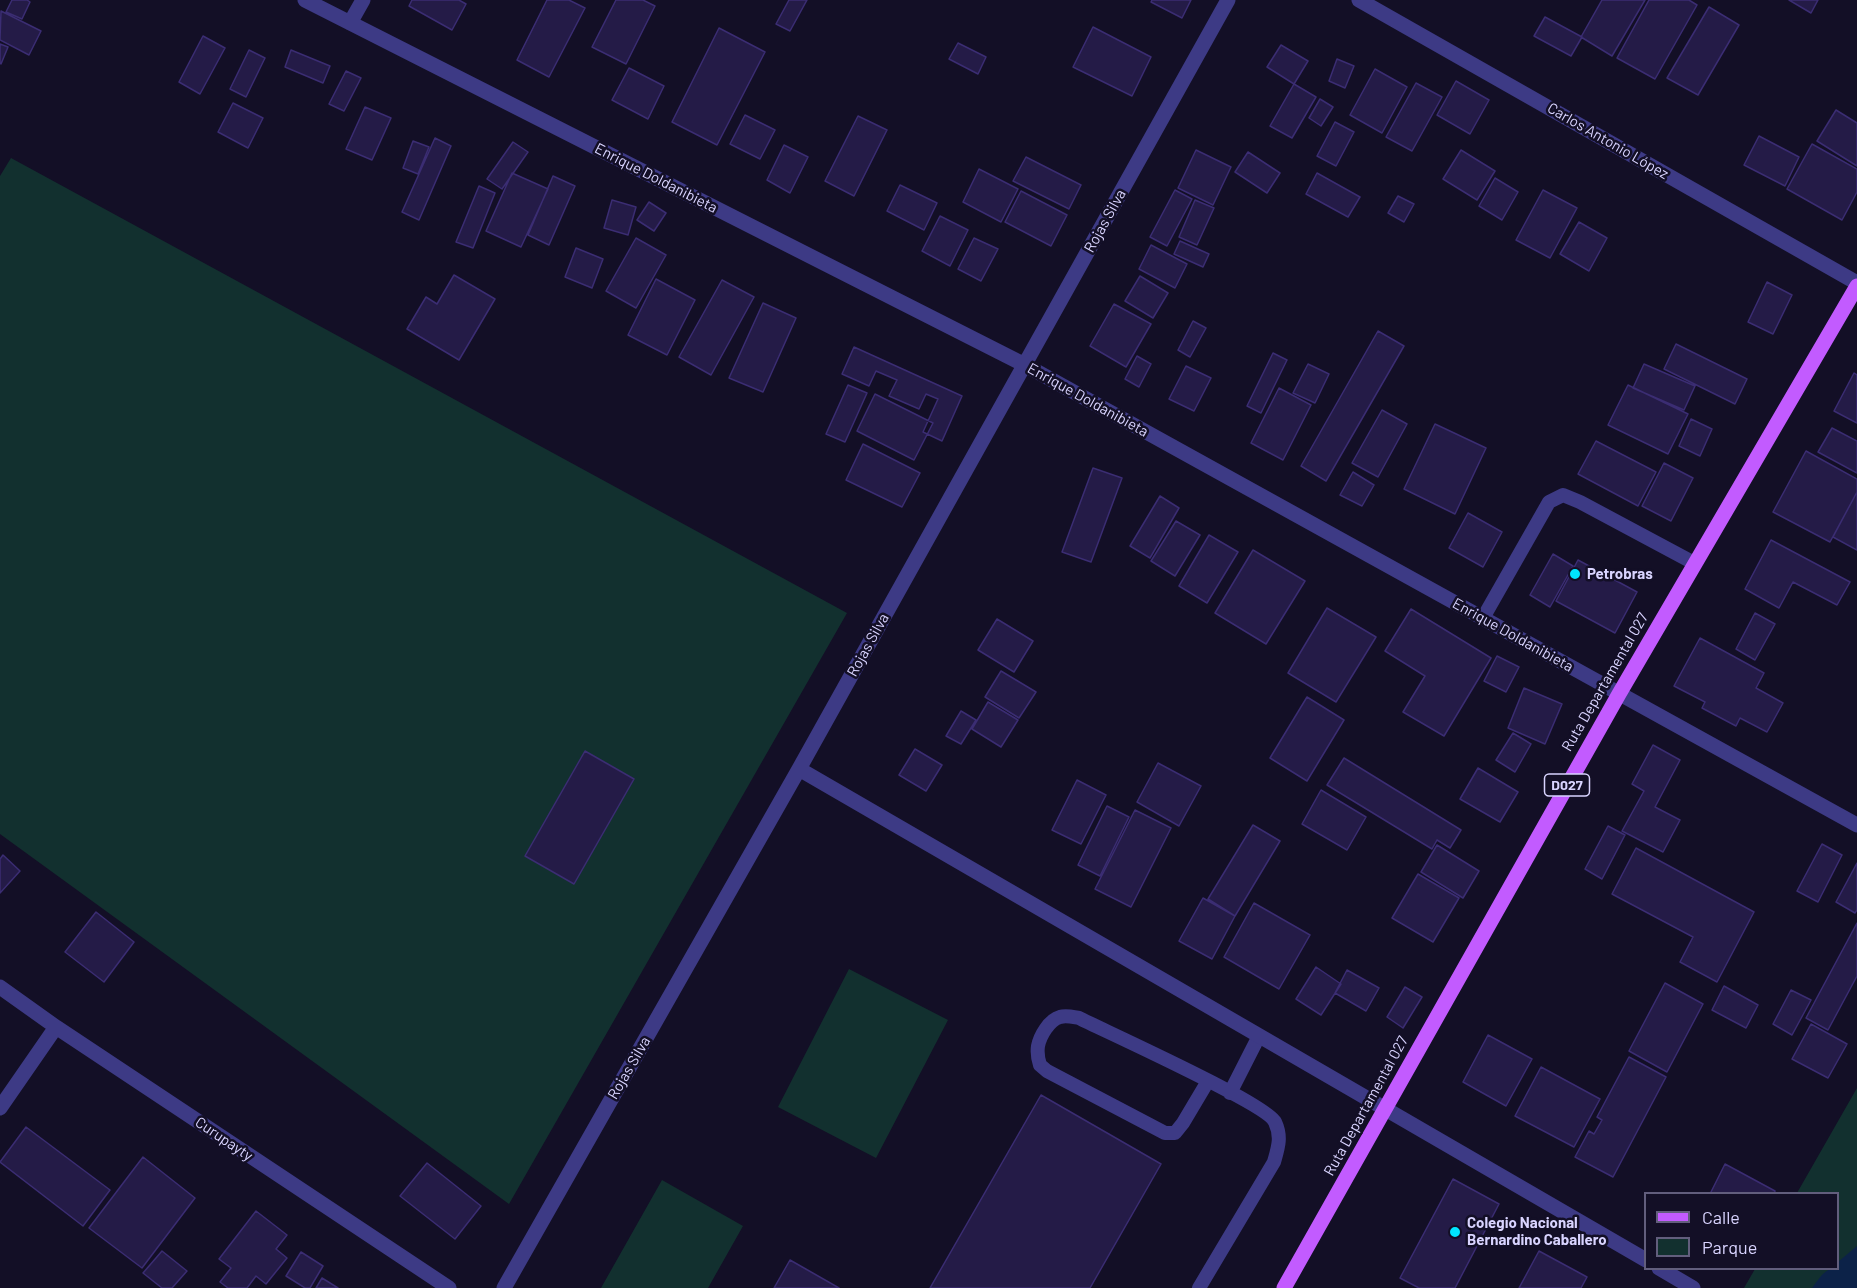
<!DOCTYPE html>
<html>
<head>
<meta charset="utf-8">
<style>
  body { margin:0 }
  #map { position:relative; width:1857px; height:1288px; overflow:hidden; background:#130f26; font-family:Barlow,sans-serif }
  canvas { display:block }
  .legend { position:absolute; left:1644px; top:1192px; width:195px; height:78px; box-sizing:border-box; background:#130f26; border:2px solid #625e7d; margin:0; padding:8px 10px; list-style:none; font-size:18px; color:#d9d4ff }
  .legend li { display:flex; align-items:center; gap:12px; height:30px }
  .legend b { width:30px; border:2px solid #625e7d }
</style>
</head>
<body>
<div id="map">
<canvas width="1857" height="1288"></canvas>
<ul class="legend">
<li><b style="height:8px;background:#c25bff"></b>Calle</li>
<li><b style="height:16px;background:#12302f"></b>Parque</li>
</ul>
</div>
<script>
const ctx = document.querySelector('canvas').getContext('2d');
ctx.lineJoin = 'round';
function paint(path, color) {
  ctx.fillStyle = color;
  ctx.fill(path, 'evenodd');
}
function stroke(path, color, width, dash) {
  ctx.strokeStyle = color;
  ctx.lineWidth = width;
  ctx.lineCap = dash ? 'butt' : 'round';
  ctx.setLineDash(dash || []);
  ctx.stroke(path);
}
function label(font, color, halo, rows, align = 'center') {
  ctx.font = font + ' Barlow,sans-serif';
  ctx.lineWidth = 5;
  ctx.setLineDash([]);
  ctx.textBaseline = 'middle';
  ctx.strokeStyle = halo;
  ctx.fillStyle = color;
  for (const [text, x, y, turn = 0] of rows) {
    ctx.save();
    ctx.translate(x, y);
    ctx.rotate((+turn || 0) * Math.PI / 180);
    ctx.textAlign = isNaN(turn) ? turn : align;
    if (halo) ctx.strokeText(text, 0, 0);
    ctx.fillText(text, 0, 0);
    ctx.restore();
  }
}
const green = new Path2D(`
  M 11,158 L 847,613 L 509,1204 L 0,834 L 0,176 Z
  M 849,969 L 948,1020 L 876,1158 L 778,1107 Z
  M 1857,1088 L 1857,1288 L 1744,1288 L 1755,1269 L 1838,1268 L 1838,1194 L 1797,1193 Z
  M 662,1180 L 743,1226 L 708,1288 L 601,1288 Z`);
const water = new Path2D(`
  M 1857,1246 L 1857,1288 L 1812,1288 C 1820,1278 1824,1268 1838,1268 L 1838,1262 Z`);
const building = new Path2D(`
  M 12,0 L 27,0 L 30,2 L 22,19 L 6,12 Z
  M 412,0 L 459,0 L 466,4 L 452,30 L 409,6 Z
  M 547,0 L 569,0 L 585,8 L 549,77 L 517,60 Z
  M 616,0 L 643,0 L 655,6 L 626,64 L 592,47 Z
  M 789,0 L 807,0 L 790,31 L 776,24 Z
  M 1152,0 L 1191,0 L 1182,18 L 1151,2 Z
  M 1602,0 L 1645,0 L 1612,56 L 1581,37 Z
  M 1649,0 L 1689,0 L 1697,5 L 1655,79 L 1617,58 Z
  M 1789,0 L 1818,0 L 1811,13 Z
  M 1709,7 L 1739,25 L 1698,95 L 1667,78 Z
  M 1,11 L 41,31 L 29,55 L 0,40 Z
  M 1545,17 L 1582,37 L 1571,56 L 1534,36 Z
  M 1093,27 L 1151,57 L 1132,96 L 1073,67 Z
  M 719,28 L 765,52 L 717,145 L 672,122 Z
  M 203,36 L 225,48 L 200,94 L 179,82 Z
  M 958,43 L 986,57 L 978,74 L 949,59 Z
  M 0,44 L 8,47 L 1,64 L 0,63 Z
  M 1281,45 L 1308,61 L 1294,84 L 1267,67 Z
  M 249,50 L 265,58 L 246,97 L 230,89 Z
  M 291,50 L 330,66 L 323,83 L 285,67 Z
  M 1337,59 L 1354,66 L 1345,88 L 1329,81 Z
  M 629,68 L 664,86 L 648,119 L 612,100 Z
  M 1375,69 L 1407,87 L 1382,133 L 1350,115 Z
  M 346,71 L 361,78 L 344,111 L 329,104 Z
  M 1456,81 L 1489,100 L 1470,134 L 1437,115 Z
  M 1416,83 L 1442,97 L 1412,151 L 1386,137 Z
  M 1294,84 L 1316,97 L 1292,138 L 1270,126 Z
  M 1320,99 L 1333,107 L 1321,126 L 1309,118 Z
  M 233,103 L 263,118 L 248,148 L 218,132 Z
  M 365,107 L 391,118 L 372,160 L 346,149 Z
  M 1836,110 L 1857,123 L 1857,166 L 1817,141 Z
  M 745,115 L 775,130 L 760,159 L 730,144 Z
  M 858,116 L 887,130 L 854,196 L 825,181 Z
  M 1335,122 L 1354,132 L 1336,166 L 1317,156 Z
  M 1759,136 L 1799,157 L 1785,186 L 1744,165 Z
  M 435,138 L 451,146 L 419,220 L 402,212 Z
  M 413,141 L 429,147 L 418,174 L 403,168 Z
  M 513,142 L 528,152 L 502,189 L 487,179 Z
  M 1812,144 L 1857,169 L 1857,192 L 1842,220 L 1787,189 Z
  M 784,145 L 808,157 L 790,193 L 767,180 Z
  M 1196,150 L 1231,167 L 1213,205 L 1178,188 Z
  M 1461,150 L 1495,171 L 1477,200 L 1443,179 Z
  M 1248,152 L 1280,173 L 1267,193 L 1235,172 Z
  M 1026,157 L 1081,185 L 1069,209 L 1013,181 Z
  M 979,169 L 1018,189 L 1001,222 L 963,202 Z
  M 512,173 L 548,189 L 521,247 L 486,231 Z
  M 1317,173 L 1360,197 L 1348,217 L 1306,194 Z
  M 553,176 L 575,186 L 549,245 L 528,235 Z
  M 1495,178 L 1518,192 L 1502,220 L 1479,206 Z
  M 900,185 L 937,203 L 924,230 L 887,211 Z
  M 479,186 L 495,193 L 473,248 L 456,242 Z
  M 1175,190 L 1192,199 L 1167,246 L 1150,237 Z
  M 1543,190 L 1577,208 L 1550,258 L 1516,240 Z
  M 1021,191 L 1067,215 L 1051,246 L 1005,222 Z
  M 1398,196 L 1414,204 L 1404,222 L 1388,213 Z
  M 612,200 L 636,207 L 628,235 L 604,228 Z
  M 1195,200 L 1214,208 L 1197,245 L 1179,237 Z
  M 649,202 L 666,213 L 654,231 L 637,220 Z
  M 940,216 L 968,230 L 950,266 L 922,251 Z
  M 1579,222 L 1607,238 L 1589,271 L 1560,254 Z
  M 636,238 L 666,255 L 636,308 L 606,291 Z
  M 974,238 L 998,249 L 981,281 L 958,269 Z
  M 1180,241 L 1209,254 L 1203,267 L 1174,254 Z
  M 1151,245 L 1187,264 L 1175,288 L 1139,269 Z
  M 576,248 L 603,259 L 592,288 L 565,277 Z
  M 454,275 L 495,299 L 459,360 L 407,329 L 426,297 L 437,304 Z
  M 1140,276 L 1168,293 L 1153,318 L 1125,301 Z
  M 656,279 L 695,300 L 667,355 L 628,335 Z
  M 722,280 L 754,297 L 711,375 L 679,357 Z
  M 1767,282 L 1792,295 L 1773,334 L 1748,322 Z
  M 763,303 L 796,318 L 763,392 L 729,378 Z
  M 1114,304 L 1151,324 L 1126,367 L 1090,346 Z
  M 1193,321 L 1206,328 L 1190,357 L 1178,350 Z
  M 1378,331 L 1404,346 L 1326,481 L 1301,466 Z
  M 1676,344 L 1747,379 L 1735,404 L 1664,369 Z
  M 854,347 L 962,396 L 942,441 L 923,432 L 938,399 L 926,394 L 919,409 L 889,396 L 897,380 L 876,371 L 869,386 L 842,374 Z
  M 1273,353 L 1287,360 L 1261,413 L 1247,406 Z
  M 1137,356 L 1151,364 L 1139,387 L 1125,379 Z
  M 1308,364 L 1329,374 L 1315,403 L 1293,393 Z
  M 1644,364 L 1695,386 L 1684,410 L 1633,388 Z
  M 1186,366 L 1211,378 L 1194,411 L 1169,399 Z
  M 1854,373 L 1857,375 L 1857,423 L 1834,411 Z
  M 848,385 L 867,393 L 845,442 L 826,434 Z
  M 1628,385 L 1688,414 L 1668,454 L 1608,425 Z
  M 1279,388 L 1311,405 L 1283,460 L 1251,443 Z
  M 875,394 L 933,423 L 914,460 L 857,431 Z
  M 1382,410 L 1407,424 L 1378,477 L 1352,463 Z
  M 1691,419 L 1712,429 L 1700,456 L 1679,446 Z
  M 1435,424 L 1486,448 L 1455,514 L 1404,489 Z
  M 1832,428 L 1857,441 L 1857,473 L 1818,452 Z
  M 1596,441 L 1656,472 L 1638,506 L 1578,474 Z
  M 863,444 L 920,473 L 902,507 L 846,480 Z
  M 1806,451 L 1857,479 L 1857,492 L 1830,542 L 1773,512 Z
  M 1664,463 L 1693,478 L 1671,521 L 1642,506 Z
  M 1093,468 L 1122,478 L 1091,562 L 1062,552 Z
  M 1353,472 L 1374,485 L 1362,506 L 1340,495 Z
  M 1857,492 L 1857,550 L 1833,537 Z
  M 1160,496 L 1179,508 L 1150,558 L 1130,546 Z
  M 1468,513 L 1502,532 L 1483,567 L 1449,548 Z
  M 1176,521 L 1200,535 L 1175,576 L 1151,561 Z
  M 1209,535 L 1238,552 L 1207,603 L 1179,586 Z
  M 1771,540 L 1850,582 L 1837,605 L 1793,582 L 1779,608 L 1745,589 Z
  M 1253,550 L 1305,581 L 1266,644 L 1215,613 Z
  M 1553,554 L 1573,566 L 1550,607 L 1530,595 Z
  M 1578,560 L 1637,592 L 1615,633 L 1556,601 Z
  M 1327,608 L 1376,637 L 1336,702 L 1288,673 Z
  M 1411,609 L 1491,658 L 1444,736 L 1403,712 L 1425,676 L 1385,651 Z
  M 1755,613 L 1775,624 L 1755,660 L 1736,649 Z
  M 997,619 L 1033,641 L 1014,672 L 978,650 Z
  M 1700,638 L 1764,673 L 1756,688 L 1783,703 L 1767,732 L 1740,718 L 1736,726 L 1702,708 L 1705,702 L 1674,686 Z
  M 1497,656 L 1519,667 L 1506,692 L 1484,681 Z
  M 1001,671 L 1036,692 L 1019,718 L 985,697 Z
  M 1524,688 L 1562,704 L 1545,744 L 1508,728 Z
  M 1307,697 L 1344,720 L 1307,781 L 1270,758 Z
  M 988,702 L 1018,720 L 1001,747 L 972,729 Z
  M 961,711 L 976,720 L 961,744 L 946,736 Z
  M 1513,733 L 1531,744 L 1515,772 L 1496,760 Z
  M 1653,745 L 1680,760 L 1655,807 L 1680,820 L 1663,852 L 1622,831 L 1644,791 L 1632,784 Z
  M 915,749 L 942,765 L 926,791 L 899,775 Z
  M 585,751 L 634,779 L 574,884 L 525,856 Z
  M 1344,758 L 1461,830 L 1450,848 L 1437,840 L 1432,849 L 1327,785 Z
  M 1158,763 L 1201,786 L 1179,826 L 1137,802 Z
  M 1478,768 L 1518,792 L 1500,822 L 1460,799 Z
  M 1077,780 L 1106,795 L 1081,844 L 1052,830 Z
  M 1321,790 L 1366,817 L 1347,850 L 1302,824 Z
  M 1107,806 L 1129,817 L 1100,876 L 1078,865 Z
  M 1135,810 L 1171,828 L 1131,907 L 1095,889 Z
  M 1253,825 L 1280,841 L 1235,916 L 1208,899 Z
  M 1608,826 L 1625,835 L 1602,879 L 1585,869 Z
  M 1822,844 L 1842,855 L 1818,902 L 1797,891 Z
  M 1437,845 L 1479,871 L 1463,898 L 1421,872 Z
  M 1636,848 L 1754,912 L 1717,982 L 1680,962 L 1693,937 L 1612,894 Z
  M 3,855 L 20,871 L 0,893 L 0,859 Z
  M 1857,863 L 1857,910 L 1855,913 L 1836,902 Z
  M 1418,874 L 1459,898 L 1433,942 L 1392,918 Z
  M 1203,898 L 1235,916 L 1212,959 L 1179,941 Z
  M 1254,903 L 1310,935 L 1279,989 L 1224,957 Z
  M 96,912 L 134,942 L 104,982 L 65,952 Z
  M 1857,923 L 1857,976 L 1828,1030 L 1806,1018 Z
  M 1316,967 L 1341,984 L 1321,1015 L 1296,999 Z
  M 1347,970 L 1379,988 L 1366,1011 L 1335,993 Z
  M 1665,983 L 1703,1004 L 1667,1072 L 1629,1051 Z
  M 1724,986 L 1758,1005 L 1746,1028 L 1712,1010 Z
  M 1405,987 L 1422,997 L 1403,1028 L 1387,1017 Z
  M 1791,990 L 1811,1000 L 1792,1035 L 1773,1024 Z
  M 1811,1024 L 1847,1044 L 1828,1078 L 1792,1059 Z
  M 1488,1035 L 1532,1059 L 1506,1106 L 1463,1082 Z
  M 1629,1057 L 1666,1077 L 1613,1177 L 1575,1157 L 1589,1131 L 1594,1134 L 1602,1120 L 1597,1117 Z
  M 1541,1067 L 1600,1099 L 1574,1147 L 1515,1116 Z
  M 1041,1095 L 1161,1164 L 1090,1288 L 930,1288 Z
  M 26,1127 L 110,1190 L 83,1226 L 0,1162 Z
  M 143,1157 L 195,1198 L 142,1268 L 89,1228 Z
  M 427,1163 L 481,1206 L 455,1239 L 400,1196 Z
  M 1725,1164 L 1775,1191 L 1774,1194 L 1710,1194 Z
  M 1453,1179 L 1499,1204 L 1455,1288 L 1419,1288 L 1400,1278 Z
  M 256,1211 L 287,1235 L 276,1249 L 287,1258 L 266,1284 L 256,1276 L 247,1288 L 228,1288 L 220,1282 L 231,1268 L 219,1259 Z
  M 162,1251 L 187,1271 L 172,1288 L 162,1288 L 143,1273 Z
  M 1539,1251 L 1587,1277 L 1581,1288 L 1519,1288 Z
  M 301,1252 L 323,1266 L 310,1288 L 305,1288 L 286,1276 Z
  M 790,1260 L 839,1288 L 774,1288 Z
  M 322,1278 L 338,1288 L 316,1288 Z`);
const service = new Path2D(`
  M 1483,618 L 1549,502 L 1563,495 L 1580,502 L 1694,563
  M 1230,1093 L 1259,1036
  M 1199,1288 L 1274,1162 C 1278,1148 1282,1137 1275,1122 C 1267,1104 1107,1032 1079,1018 C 1073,1017 1066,1015 1060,1017 C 1049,1020 1040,1036 1038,1046 C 1037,1053 1038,1059 1040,1065 L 1047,1071 L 1165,1133 L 1175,1133 L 1183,1123 L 1208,1081`);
const minor = new Path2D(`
  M 305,0 L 1025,365 L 1857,825
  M 1359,0 L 1857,283
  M 350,23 L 363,0
  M 799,769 L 1646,1260
  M 0,987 L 56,1027 L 449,1288
  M 0,1108 L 56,1027
  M 1659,1268 L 1693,1288
  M 504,1288 L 799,769 L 1228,0`);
const primary = new Path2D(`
  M 1284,1288 L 1619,694 L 1857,286`);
const markers = [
  [1575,574,6,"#00e5ff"],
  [1455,1232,6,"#00e5ff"]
];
const shields = [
  [1567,785,45]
];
const shieldNames = [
  ["D027",1567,785]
];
const streetNames = [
  ["Carlos Antonio López",1608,141,30],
  ["Enrique Doldanibieta",656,178,27],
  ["Rojas Silva",1105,221,-61],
  ["Enrique Doldanibieta",1088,400,29],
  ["Enrique Doldanibieta",1513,635,29],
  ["Rojas Silva",868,645,-61],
  ["Ruta Departamental 027",1605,682,-60],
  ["Rojas Silva",629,1068,-60],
  ["Ruta Departamental 027",1366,1106,-61],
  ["Curupayty",224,1139,34]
];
const poiNames = [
  ["Petrobras",1587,574],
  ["Colegio Nacional",1467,1223],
  ["Bernardino Caballero",1467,1240]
];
paint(green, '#12302f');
paint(water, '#0c2248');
paint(building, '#241b47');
stroke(building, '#3b2d73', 1.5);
stroke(service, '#3d3a85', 14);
stroke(minor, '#3d3a85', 15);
stroke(primary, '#c25bff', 15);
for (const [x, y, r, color] of markers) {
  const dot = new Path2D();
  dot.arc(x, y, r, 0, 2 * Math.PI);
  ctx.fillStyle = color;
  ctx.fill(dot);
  stroke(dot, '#130f26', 2);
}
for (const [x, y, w] of shields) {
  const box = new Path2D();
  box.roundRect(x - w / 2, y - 11, w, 22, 4.5);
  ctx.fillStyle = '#130f26';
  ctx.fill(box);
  stroke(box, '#d9d4ff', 1.5);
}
label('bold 14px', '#d9d4ff', null, shieldNames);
label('15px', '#d9d4ff', '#130f26', streetNames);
label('bold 15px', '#d9d4ff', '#130f26', poiNames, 'left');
</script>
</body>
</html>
